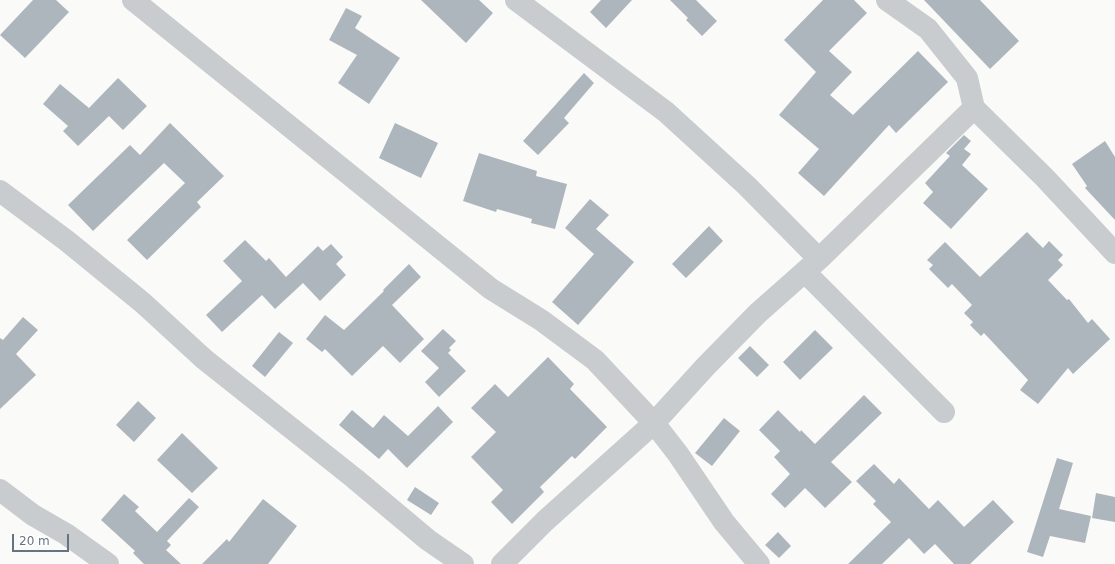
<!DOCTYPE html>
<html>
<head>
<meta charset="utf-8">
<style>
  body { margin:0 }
  #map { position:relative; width:1115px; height:564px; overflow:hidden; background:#fafaf8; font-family:"DejaVu Sans",sans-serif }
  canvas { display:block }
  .scale { position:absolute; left:12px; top:534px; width:57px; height:18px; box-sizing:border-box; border:2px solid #647483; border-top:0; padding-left:5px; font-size:12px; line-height:14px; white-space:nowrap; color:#647483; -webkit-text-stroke:3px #fff; paint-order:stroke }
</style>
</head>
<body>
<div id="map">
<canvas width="1115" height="564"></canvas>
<div class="scale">20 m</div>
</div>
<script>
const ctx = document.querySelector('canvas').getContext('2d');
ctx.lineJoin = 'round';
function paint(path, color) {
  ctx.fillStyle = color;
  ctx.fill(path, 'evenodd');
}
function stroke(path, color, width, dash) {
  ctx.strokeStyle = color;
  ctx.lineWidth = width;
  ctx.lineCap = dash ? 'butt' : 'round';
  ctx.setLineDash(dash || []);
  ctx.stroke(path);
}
const building = new Path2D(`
  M 33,0 L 56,0 L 69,12 L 25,58 L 0,35 Z
  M 421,0 L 479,0 L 493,13 L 466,43 Z
  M 601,0 L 632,0 L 606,28 L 590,12 Z
  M 670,0 L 696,0 L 717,21 L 702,36 L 686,20 L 688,18 Z
  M 823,0 L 854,0 L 867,13 L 829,51 L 852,72 L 830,95 L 853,115 L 918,51 L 948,82 L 896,133 L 889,125 L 824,196 L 798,173 L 819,149 L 779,115 L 816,72 L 784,40 Z
  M 924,0 L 980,0 L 1019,41 L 990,69 Z
  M 346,8 L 362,16 L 355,28 L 400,58 L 369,104 L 338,83 L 357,55 L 329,40 Z
  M 584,73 L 594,83 L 564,118 L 569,123 L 538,155 L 523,141 Z
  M 118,78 L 147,106 L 123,130 L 109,116 L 78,146 L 63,131 L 68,126 L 43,104 L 60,84 L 89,108 Z
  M 170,123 L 224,176 L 197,202 L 201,207 L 147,260 L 127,240 L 185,183 L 164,163 L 93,231 L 68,205 L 130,145 L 140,155 Z
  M 395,123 L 438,143 L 421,178 L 379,158 Z
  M 964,135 L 971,141 L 964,149 L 971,154 L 962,165 L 988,189 L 951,229 L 923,203 L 933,192 L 925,183 L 950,156 L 946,153 Z
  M 1105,141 L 1115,157 L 1115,220 L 1085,188 L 1087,186 L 1072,164 Z
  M 479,153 L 537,171 L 536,176 L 567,184 L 555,229 L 531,223 L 532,219 L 497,209 L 496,212 L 463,201 Z
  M 590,199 L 609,215 L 596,229 L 634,262 L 578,325 L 552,302 L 594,254 L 565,228 Z
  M 709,226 L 723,241 L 686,278 L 672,264 Z
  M 1027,232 L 1043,248 L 1049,241 L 1063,255 L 1058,260 L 1063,265 L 1048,280 L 1067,300 L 1069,299 L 1088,323 L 1092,319 L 1110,339 L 1073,374 L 1068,368 L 1038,404 L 1020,390 L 1028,380 L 984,333 L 981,336 L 970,325 L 973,322 L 964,313 L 972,305 L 952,284 L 948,288 L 929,269 L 933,265 L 927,260 L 945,242 L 980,277 Z
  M 245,240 L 266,261 L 269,258 L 286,277 L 318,246 L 323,251 L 331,244 L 343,257 L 336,264 L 346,275 L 320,301 L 303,283 L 275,309 L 262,295 L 222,332 L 206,315 L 242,281 L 223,261 Z
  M 409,264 L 421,277 L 392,305 L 424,339 L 400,363 L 383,346 L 352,376 L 325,349 L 322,352 L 306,339 L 325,315 L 344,330 L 384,291 L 383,290 Z
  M 23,317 L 38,330 L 16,354 L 36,375 L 0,409 L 0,338 L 3,340 Z
  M 443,329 L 456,341 L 449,348 L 451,350 L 448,353 L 466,371 L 439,397 L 425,382 L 439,368 L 421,351 Z
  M 815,330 L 833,348 L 800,380 L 783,362 Z
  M 279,332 L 293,343 L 265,377 L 252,366 Z
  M 750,346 L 769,365 L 757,377 L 738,358 Z
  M 548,357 L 574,384 L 570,389 L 607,427 L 575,459 L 572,456 L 540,487 L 544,492 L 512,524 L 491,502 L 503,490 L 471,457 L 496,432 L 471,408 L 495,384 L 508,397 Z
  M 864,395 L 882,413 L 831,462 L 852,482 L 825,508 L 805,488 L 785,508 L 771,494 L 790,474 L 774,457 L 780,451 L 759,430 L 778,410 L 800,432 L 801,430 L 815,444 Z
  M 138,401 L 156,418 L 134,442 L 116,425 Z
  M 438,406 L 453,422 L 407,468 L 388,449 L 379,459 L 339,425 L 352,410 L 373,428 L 384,415 L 408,436 Z
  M 724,418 L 740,431 L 712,466 L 695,453 Z
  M 182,433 L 218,468 L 192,493 L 157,460 Z
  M 1057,458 L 1073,463 L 1059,509 L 1091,516 L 1085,543 L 1050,536 L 1043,557 L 1027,552 Z
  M 874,464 L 894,484 L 899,478 L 929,509 L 938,500 L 964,527 L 993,500 L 1014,522 L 970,564 L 954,564 L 935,544 L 924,554 L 909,538 L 882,564 L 848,564 L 891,522 L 873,504 L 876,501 L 856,481 Z
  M 415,487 L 439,503 L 431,515 L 407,500 Z
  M 1096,493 L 1115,497 L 1115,522 L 1092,518 Z
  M 124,494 L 139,507 L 135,511 L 157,532 L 189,498 L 199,507 L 167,541 L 171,545 L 166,550 L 181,564 L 144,564 L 133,553 L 135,551 L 101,520 Z
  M 263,499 L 297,526 L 268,564 L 202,564 L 227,539 L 229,542 Z
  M 778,532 L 791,546 L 779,558 L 765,545 Z`);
const street = new Path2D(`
  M 133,0 L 491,289 L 541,320 L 595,360 L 654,423 L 678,454 L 724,522 L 759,564
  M 516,0 L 666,112 L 747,186 L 819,259
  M 974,108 L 1045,178 L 1115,253
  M 0,191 L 67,241 L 143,303 L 204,359 L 354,478 L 428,540 L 463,564
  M 805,272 L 944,412
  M 0,490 L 33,515 L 66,534 L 108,564
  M 502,564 L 545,521 L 654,423 L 706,366 L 758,313 L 819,259 L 974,108 L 967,78 L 928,29 L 887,0`);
paint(building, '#aeb6bd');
stroke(street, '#c8cccf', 22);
</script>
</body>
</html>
